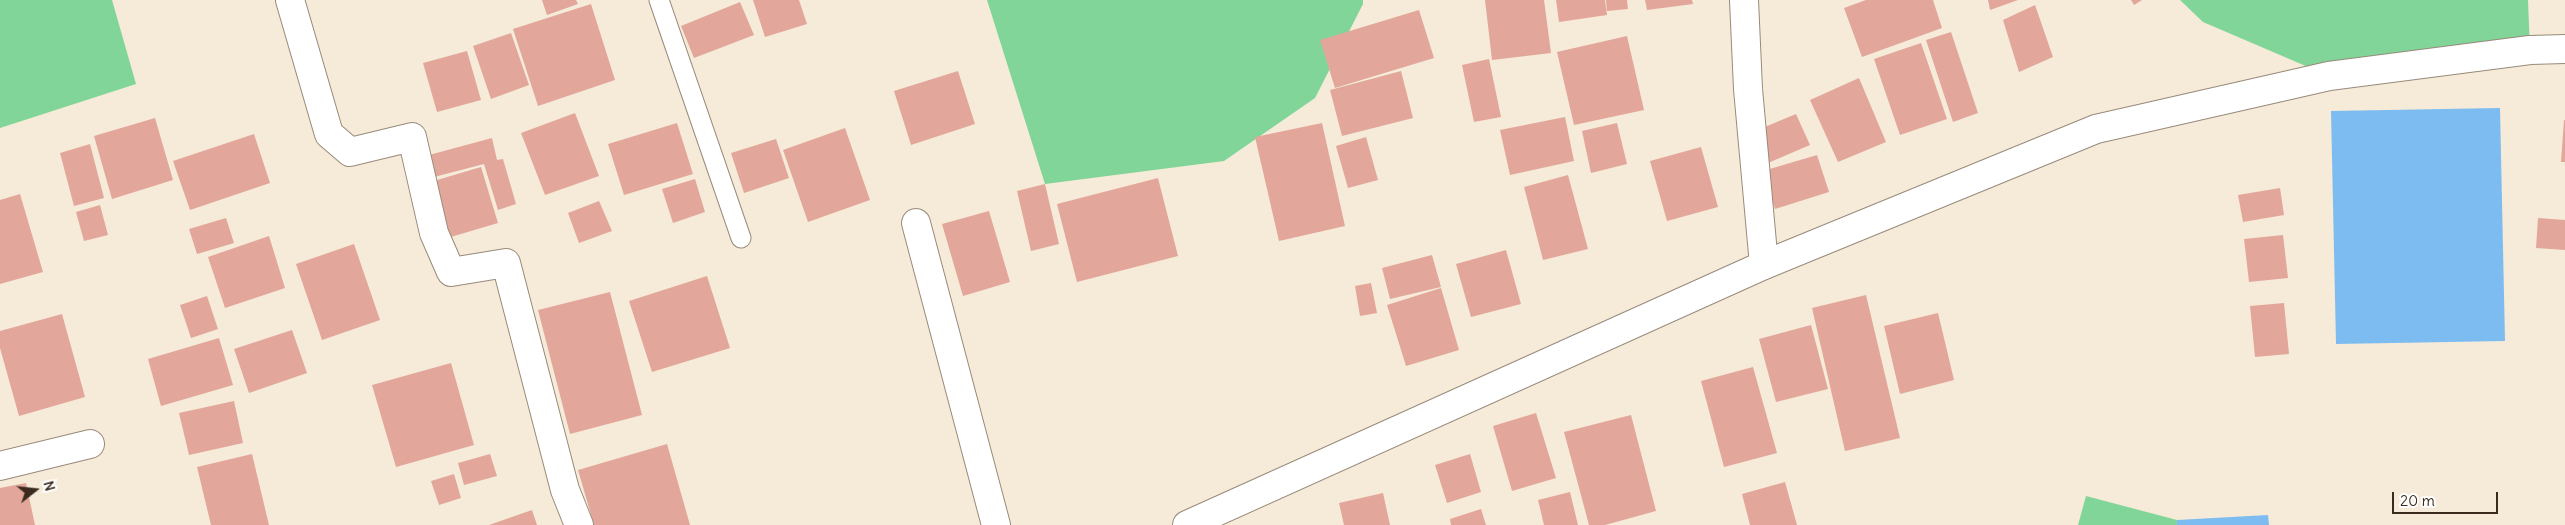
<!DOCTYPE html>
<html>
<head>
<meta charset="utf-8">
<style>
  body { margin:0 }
  #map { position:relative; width:2565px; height:525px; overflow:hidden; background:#f5ebd8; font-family:Delius,sans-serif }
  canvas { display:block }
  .north { position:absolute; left:10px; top:465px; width:50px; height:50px; -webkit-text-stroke:4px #fff; paint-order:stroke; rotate:74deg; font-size:14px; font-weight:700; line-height:20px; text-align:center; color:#3b2a1e }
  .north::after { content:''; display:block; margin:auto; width:18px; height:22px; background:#3b2a1e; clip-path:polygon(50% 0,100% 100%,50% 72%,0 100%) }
  .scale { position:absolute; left:2392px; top:492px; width:106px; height:22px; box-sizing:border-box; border:2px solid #3b2a1e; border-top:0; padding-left:6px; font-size:15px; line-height:18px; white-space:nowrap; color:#3b2a1e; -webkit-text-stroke:4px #fff; paint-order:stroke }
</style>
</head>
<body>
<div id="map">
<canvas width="2565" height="525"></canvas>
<div class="north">N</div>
<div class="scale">20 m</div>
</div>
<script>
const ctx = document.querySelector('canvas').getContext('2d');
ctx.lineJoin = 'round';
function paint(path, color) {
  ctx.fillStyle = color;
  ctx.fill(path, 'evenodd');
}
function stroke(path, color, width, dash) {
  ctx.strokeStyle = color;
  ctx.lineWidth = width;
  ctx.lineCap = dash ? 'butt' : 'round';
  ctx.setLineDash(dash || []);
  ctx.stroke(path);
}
const green = new Path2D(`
  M 0,0 L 112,0 L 136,84 L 0,128 Z
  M 987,0 L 1363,0 L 1363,4 L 1315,98 L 1224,161 L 1045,184 Z
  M 2180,0 L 2528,0 L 2530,50 L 2329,76 L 2203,22 Z
  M 2086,496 L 2177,520 L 2177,525 L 2078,525 Z`);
const water = new Path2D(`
  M 2500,108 L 2505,341 L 2336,344 L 2331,111 Z
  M 2268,515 L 2269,525 L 2177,525 L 2177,520 Z`);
const building = new Path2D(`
  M 542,0 L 576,0 L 578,4 L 547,15 Z
  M 753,0 L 799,0 L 807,24 L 765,37 Z
  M 1485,0 L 1544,0 L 1551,53 L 1492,60 Z
  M 1556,0 L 1605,0 L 1607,15 L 1559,22 Z
  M 1606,0 L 1627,0 L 1628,9 L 1607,11 Z
  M 1645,0 L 1692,0 L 1693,4 L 1647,10 Z
  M 1866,0 L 1933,0 L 1942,28 L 1862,57 L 1844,8 Z
  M 1988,0 L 2018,0 L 1990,10 Z
  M 2131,0 L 2142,0 L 2134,5 Z
  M 740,2 L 754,35 L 694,58 L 681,26 Z
  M 591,4 L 615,80 L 538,106 L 513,29 Z
  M 2035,5 L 2053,57 L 2019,72 L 2003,20 Z
  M 1419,10 L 1434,58 L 1335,88 L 1320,40 Z
  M 1951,32 L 1978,113 L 1953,122 L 1926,40 Z
  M 511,33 L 529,85 L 491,99 L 473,46 Z
  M 1627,36 L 1644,110 L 1574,125 L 1557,52 Z
  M 1921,43 L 1947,119 L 1900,135 L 1874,59 Z
  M 467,51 L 481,100 L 437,112 L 423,63 Z
  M 1489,59 L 1501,117 L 1474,122 L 1462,65 Z
  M 958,71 L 975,124 L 911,145 L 894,91 Z
  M 1401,71 L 1413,118 L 1342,136 L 1330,90 Z
  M 1859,78 L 1886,142 L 1838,162 L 1810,100 Z
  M 575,113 L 599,176 L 545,195 L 521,133 Z
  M 1796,114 L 1810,145 L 1768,163 L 1755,131 Z
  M 1565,117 L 1574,161 L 1510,175 L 1500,130 Z
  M 155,118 L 173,180 L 112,199 L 94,136 Z
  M 2564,120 L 2565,120 L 2565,162 L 2561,162 Z
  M 677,123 L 693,174 L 624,195 L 608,144 Z
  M 1322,123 L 1345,226 L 1279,241 L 1255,137 Z
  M 1617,123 L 1627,164 L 1591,173 L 1582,131 Z
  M 845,128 L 870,200 L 808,222 L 783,150 Z
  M 254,134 L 270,183 L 190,210 L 173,161 Z
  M 1366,137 L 1378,180 L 1348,188 L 1336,146 Z
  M 492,138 L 497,160 L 503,159 L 516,204 L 498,210 L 484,164 L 434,177 L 429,155 Z
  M 776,139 L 789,178 L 744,193 L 731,153 Z
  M 90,144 L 104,198 L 74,206 L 60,153 Z
  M 1701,147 L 1718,207 L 1667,221 L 1650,161 Z
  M 1817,155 L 1829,192 L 1775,209 L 1763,171 Z
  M 481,167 L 498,223 L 444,239 L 427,183 Z
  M 1568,175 L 1588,249 L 1543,260 L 1524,187 Z
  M 1158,178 L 1178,256 L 1077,282 L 1057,204 Z
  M 695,179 L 705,212 L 673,223 L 662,189 Z
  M 1045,184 L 1059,244 L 1031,251 L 1017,191 Z
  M 2280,188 L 2284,215 L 2243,222 L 2238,195 Z
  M 20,194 L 43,272 L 0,284 L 0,200 Z
  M 599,201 L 612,231 L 579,243 L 568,213 Z
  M 100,205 L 108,235 L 84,241 L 76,212 Z
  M 989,211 L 1010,282 L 963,296 L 942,224 Z
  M 226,218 L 234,243 L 197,254 L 189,229 Z
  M 2538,218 L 2565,220 L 2565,250 L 2536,248 Z
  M 2283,235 L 2288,278 L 2249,282 L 2244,239 Z
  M 269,236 L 285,288 L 225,308 L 208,257 Z
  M 354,244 L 380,320 L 322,340 L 296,264 Z
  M 1506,250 L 1521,304 L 1471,317 L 1456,264 Z
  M 1432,255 L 1441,287 L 1390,299 L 1382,268 Z
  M 707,276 L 730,348 L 652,372 L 629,301 Z
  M 1371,283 L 1377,313 L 1360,316 L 1355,286 Z
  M 1441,288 L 1459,350 L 1406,366 L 1387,305 Z
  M 610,292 L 642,415 L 570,434 L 538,310 Z
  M 1866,295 L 1900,438 L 1845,451 L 1812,308 Z
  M 207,296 L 218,329 L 191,338 L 180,305 Z
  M 2284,303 L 2289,354 L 2255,357 L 2250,306 Z
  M 1938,313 L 1954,380 L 1900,394 L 1884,326 Z
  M 62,314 L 85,397 L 19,416 L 0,348 L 0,331 Z
  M 1811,325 L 1828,389 L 1776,402 L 1759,339 Z
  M 292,330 L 307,373 L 249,393 L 234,349 Z
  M 219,338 L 233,385 L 161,406 L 148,359 Z
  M 451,363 L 474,445 L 396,467 L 372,385 Z
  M 1753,367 L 1777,453 L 1724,467 L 1701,381 Z
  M 234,401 L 243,443 L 189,455 L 179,413 Z
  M 1536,413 L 1556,478 L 1512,491 L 1493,426 Z
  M 1631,415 L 1656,511 L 1605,525 L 1589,525 L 1564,432 Z
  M 667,444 L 690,525 L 594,525 L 578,470 Z
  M 252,454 L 269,525 L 211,525 L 197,467 Z
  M 490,454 L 497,476 L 464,485 L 458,463 Z
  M 1470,454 L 1481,492 L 1447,503 L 1435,465 Z
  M 454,474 L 461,498 L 439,505 L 431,481 Z
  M 1785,482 L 1797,525 L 1750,525 L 1742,494 Z
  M 26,483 L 35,525 L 0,525 L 0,488 Z
  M 1570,492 L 1578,525 L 1544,525 L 1538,500 Z
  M 1383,493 L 1390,525 L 1344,525 L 1339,503 Z
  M 1481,509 L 1486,525 L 1451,525 L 1450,519 Z
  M 532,510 L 537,525 L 489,525 Z`);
const service = new Path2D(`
  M 659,0 L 741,238`);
const minor = new Path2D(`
  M 290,0 L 329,134 L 350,152 L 412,137 L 434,233 L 451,272 L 506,263 L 565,490 L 579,525
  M 1744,0 L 1748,89 L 1764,265
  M 916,223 L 996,525
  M 0,466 L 90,444`);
const tertiary = new Path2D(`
  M 1187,525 L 1764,265 L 2096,129 L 2329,76 L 2530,50 L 2565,49`);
paint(green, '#81d598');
paint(water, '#7dbcf1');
paint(building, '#e3a69b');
stroke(service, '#988a7b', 21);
stroke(minor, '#988a7b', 30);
stroke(tertiary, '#988a7b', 30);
stroke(service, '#fff', 19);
stroke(minor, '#fff', 28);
stroke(tertiary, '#fff', 28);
</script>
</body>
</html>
